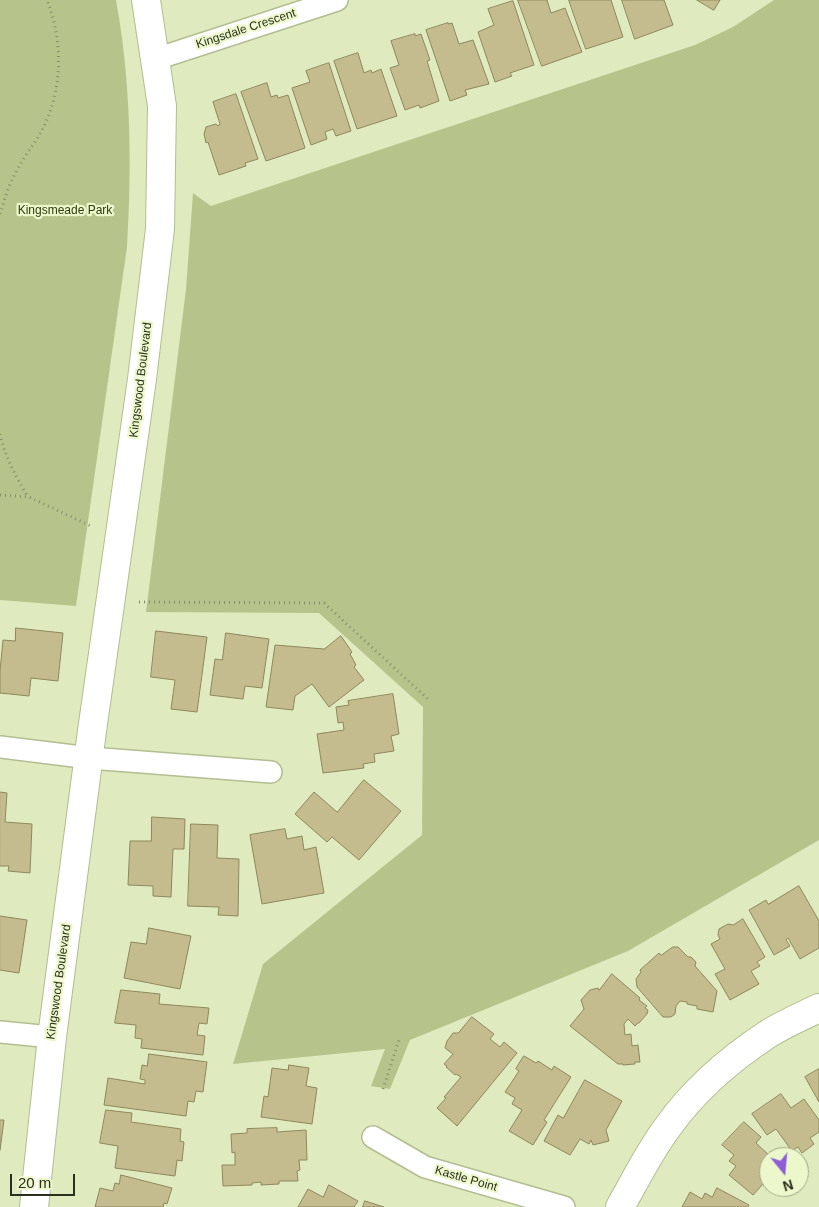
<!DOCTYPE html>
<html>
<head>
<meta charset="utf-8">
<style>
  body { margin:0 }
  #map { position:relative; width:819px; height:1207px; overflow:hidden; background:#dfebbe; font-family:Helvetica,sans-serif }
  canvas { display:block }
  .north { position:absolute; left:759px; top:1147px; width:50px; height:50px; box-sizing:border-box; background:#ecf8cb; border:1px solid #9fa886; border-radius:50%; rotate:163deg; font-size:14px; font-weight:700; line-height:20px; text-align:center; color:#2b2f1e }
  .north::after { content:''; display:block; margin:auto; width:18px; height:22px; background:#8f5ed7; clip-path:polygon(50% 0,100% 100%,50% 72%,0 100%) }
  .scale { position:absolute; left:10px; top:1174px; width:65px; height:22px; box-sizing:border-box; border:2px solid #2b2f1e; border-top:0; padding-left:6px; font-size:15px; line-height:18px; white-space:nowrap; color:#2b2f1e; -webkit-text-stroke:4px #ecf8cb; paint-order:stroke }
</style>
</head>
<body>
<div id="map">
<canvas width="819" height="1207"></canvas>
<div class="north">N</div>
<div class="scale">20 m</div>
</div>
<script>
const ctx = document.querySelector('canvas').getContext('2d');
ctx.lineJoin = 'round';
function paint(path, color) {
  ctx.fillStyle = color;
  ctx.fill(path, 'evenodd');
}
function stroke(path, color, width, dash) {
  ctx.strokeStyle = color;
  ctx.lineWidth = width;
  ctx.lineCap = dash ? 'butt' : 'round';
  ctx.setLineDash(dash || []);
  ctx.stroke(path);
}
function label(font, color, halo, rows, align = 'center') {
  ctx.font = font + ' Helvetica,sans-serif';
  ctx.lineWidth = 4.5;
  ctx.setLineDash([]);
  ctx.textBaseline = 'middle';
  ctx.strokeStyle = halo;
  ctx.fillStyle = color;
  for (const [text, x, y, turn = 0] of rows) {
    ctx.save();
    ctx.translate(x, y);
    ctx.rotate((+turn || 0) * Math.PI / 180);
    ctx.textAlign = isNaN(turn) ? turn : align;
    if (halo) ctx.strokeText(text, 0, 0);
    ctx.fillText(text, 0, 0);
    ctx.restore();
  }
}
const green = new Path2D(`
  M 0,0 L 116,0 C 131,81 132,165 127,247 L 76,606 L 0,600 Z
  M 774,0 L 819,0 L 819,840 L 628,951 L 410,1040 L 390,1089 L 371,1086 L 385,1049 L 233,1064 L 263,964 L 422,835 L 423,707 L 319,613 L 146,612 L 186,289 L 193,193 L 211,206 L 695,45 L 733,27 Z`);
const building = new Path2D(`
  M 518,0 L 547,0 L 551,13 L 565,8 L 582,52 L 542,66 Z
  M 569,0 L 611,0 L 623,37 L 586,49 Z
  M 622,0 L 664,0 L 673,25 L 635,39 Z
  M 697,0 L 720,0 L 714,10 Z
  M 513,1 L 534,65 L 510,73 L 512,76 L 495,82 L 478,32 L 494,25 L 488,9 Z
  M 448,23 L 448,24 L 452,23 L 459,44 L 473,40 L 489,84 L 465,90 L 467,95 L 450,101 L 426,30 Z
  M 415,34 L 415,36 L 421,34 L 430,60 L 427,61 L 431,74 L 439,101 L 420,108 L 419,105 L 405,110 L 390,68 L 399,65 L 391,41 Z
  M 358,53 L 364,73 L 371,70 L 372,73 L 381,69 L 397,116 L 357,129 L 334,61 Z
  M 329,63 L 351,131 L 336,136 L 333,129 L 325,132 L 327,139 L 311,145 L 292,88 L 310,82 L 306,71 Z
  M 267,83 L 271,97 L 277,95 L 278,98 L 288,95 L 305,148 L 266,161 L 241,92 Z
  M 236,94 L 258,159 L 245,163 L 246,166 L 219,175 L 208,142 L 206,143 L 204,134 L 206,127 L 216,124 L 218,126 L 220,124 L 213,102 Z
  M 16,628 L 63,633 L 58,681 L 31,678 L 29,696 L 0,693 L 0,671 L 3,640 L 15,641 Z
  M 156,631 L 207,637 L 197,712 L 171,709 L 175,680 L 151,677 Z
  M 226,633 L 269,639 L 262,688 L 245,686 L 243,699 L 210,695 L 215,659 L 222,660 Z
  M 341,636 L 352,652 L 350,654 L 356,665 L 354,667 L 364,680 L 329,707 L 312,684 L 295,696 L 293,710 L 266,707 L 275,645 L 324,649 Z
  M 393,694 L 399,734 L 391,736 L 394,751 L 374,754 L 375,762 L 363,764 L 364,768 L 323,773 L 317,734 L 344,730 L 343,722 L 338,723 L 336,707 L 349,705 L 348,701 Z
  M 364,780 L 401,811 L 359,860 L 332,837 L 327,842 L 295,814 L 314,792 L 337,812 Z
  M 0,792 L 7,793 L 5,822 L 32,824 L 30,873 L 8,871 L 9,866 L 0,866 Z
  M 152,817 L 185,819 L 184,849 L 173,849 L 171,897 L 153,896 L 153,886 L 128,885 L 130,841 L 151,841 Z
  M 191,824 L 218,825 L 217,858 L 239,859 L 238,916 L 218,915 L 219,907 L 188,906 Z
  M 285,829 L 287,839 L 302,836 L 304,850 L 316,847 L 324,893 L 262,904 L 250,835 Z
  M 799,886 L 819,921 L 819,948 L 800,959 L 788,938 L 786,940 L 790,946 L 774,955 L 749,910 L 766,900 L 768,904 Z
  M 0,916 L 27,920 L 19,973 L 0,970 Z
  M 743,919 L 765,957 L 757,962 L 760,966 L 751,971 L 759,984 L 730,1000 L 715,974 L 725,969 L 711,944 L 720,939 L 718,935 L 719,929 L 728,924 L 733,925 Z
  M 149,928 L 191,936 L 180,989 L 124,978 L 131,942 L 146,944 Z
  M 673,947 L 678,947 L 688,957 L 691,957 L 696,962 L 695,966 L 717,991 L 713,1012 L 697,1009 L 697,1006 L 687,1004 L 687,1002 L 680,1001 L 676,1006 L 675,1014 L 671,1017 L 663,1017 L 637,987 L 636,979 L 641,972 L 640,970 L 659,953 L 661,955 Z
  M 612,974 L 640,998 L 639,1000 L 647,1006 L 645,1008 L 648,1010 L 647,1014 L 639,1023 L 638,1023 L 635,1026 L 628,1019 L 624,1024 L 625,1035 L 631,1034 L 632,1046 L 638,1045 L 640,1062 L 635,1062 L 635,1064 L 623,1065 L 623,1064 L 618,1064 L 570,1026 L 584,1009 L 581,1000 L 590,990 L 598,988 L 599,990 Z
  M 121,990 L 160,994 L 159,1004 L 209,1008 L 207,1024 L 199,1023 L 197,1035 L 205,1036 L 203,1055 L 141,1048 L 142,1039 L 135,1038 L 136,1025 L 115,1023 Z
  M 472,1017 L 494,1034 L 490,1039 L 500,1047 L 504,1042 L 517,1053 L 457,1126 L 437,1108 L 446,1098 L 444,1097 L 461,1077 L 456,1074 L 455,1075 L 446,1067 L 447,1066 L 444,1064 L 453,1054 L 445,1048 L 447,1041 L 453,1033 L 458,1033 Z
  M 149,1054 L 207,1062 L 203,1092 L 196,1091 L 194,1102 L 188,1101 L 186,1116 L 104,1105 L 108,1078 L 145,1084 L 145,1080 L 140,1079 L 142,1065 L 147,1066 Z
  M 524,1056 L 536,1063 L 538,1061 L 552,1070 L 554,1066 L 571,1077 L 544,1120 L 547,1122 L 533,1145 L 509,1131 L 522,1110 L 512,1104 L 515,1098 L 505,1092 L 519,1071 L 516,1069 Z
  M 289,1065 L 309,1068 L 306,1086 L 317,1088 L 312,1124 L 261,1117 L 264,1096 L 268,1097 L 272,1068 L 288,1070 Z
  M 819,1069 L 819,1102 L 805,1077 Z
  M 585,1080 L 622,1101 L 606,1130 L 609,1141 L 593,1145 L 591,1140 L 589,1144 L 580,1139 L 570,1155 L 544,1141 L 558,1115 L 563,1118 Z
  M 781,1094 L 791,1108 L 804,1099 L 819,1120 L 819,1132 L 810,1138 L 814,1144 L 802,1153 L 798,1147 L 792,1151 L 776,1129 L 767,1135 L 752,1114 Z
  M 106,1110 L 132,1113 L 131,1122 L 181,1129 L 180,1141 L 184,1142 L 182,1161 L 177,1160 L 175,1176 L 115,1168 L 118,1146 L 100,1143 Z
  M 0,1120 L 4,1120 L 0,1150 Z
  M 744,1122 L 761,1137 L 756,1143 L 771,1157 L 769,1157 L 769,1186 L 768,1188 L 763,1184 L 753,1195 L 729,1175 L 736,1166 L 729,1161 L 734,1155 L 722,1145 Z
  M 277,1128 L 277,1132 L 306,1130 L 307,1160 L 299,1160 L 300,1170 L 297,1171 L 298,1181 L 279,1181 L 279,1184 L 261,1185 L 261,1182 L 252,1183 L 252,1185 L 223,1186 L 222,1165 L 235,1165 L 235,1152 L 232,1153 L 231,1134 L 247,1133 L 247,1129 Z
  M 121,1175 L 172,1188 L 167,1204 L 164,1203 L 163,1207 L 95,1207 L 100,1188 L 113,1191 L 115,1183 L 119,1184 Z
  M 329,1185 L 358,1201 L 354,1207 L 298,1207 L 308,1189 L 323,1197 Z
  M 717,1188 L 749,1205 L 748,1207 L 682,1207 L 690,1192 L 702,1199 L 705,1193 L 712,1197 Z
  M 365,1201 L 384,1207 L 363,1207 Z`);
const path = new Path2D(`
  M 0,214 C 4,202 7,189 13,178 C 21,160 34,145 43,128 C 63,89 63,40 47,0
  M 0,434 C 5,457 16,477 28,497
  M 0,495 L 29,497 L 93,527
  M 139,602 L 324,603 L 429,700
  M 383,1089 L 399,1040`);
const street = new Path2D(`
  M 156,59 L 337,0
  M 0,747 L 90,758 L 271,772
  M 0,1032 L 52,1037
  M 373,1137 L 425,1167 L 564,1207`);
const secondary = new Path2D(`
  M 34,1207 L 52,1037 L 92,731 L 142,379 L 160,229 L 162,106 L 146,0
  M 620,1207 C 635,1181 649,1152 667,1128 C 693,1091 730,1059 768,1034 C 784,1024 802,1016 819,1008`);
const streetNames = [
  ["Kingsdale Crescent",246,29,-18],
  ["Kingswood Boulevard",141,380,-83],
  ["Kingswood Boulevard",59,982,-82],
  ["Kastle Point",466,1179,16]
];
const parkNames = [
  ["Kingsmeade Park",65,211]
];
paint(green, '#b6c48b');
paint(building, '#c4bc8f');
stroke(building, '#8e875c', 1);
stroke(street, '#b2bd91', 24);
stroke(secondary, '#b2bd91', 30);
stroke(path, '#858d6e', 3, [1, 4]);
stroke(street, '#fff', 21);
stroke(secondary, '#fff', 28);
label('12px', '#2b2f1e', '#ecf8cb', streetNames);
label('12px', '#323a11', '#ecf8cb', parkNames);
</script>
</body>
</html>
